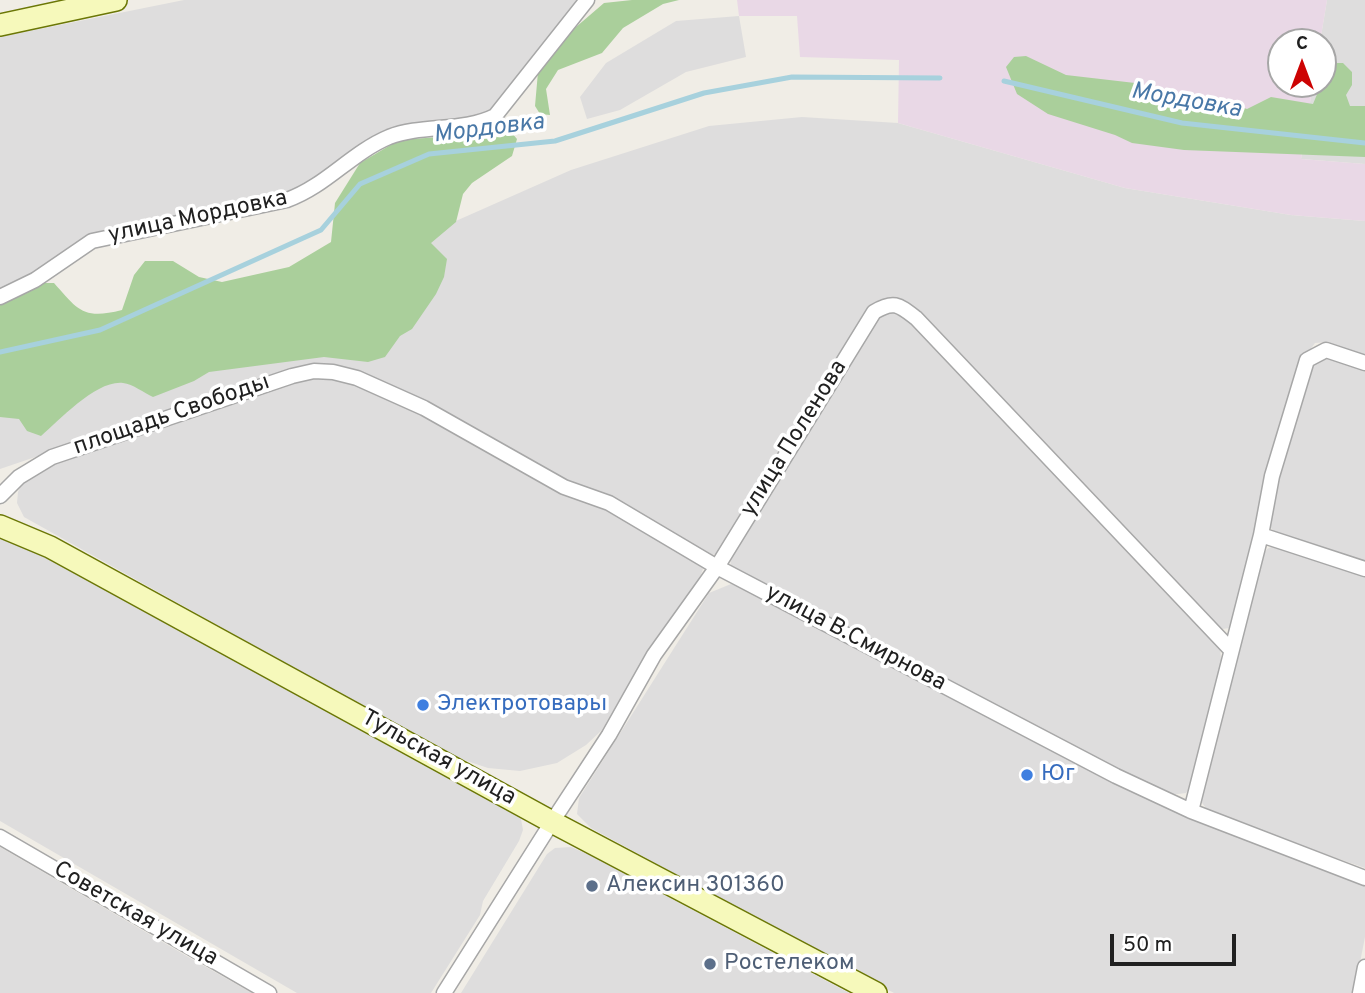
<!DOCTYPE html>
<html>
<head>
<meta charset="utf-8">
<style>
  body { margin:0 }
  #map { position:relative; width:1365px; height:993px; overflow:hidden; background:#f0ede6; font-family:Overpass,sans-serif }
  canvas { display:block }
  .north { position:absolute; left:1267px; top:28px; width:70px; height:70px; box-sizing:border-box; background:#fff; border:2px solid #a6a6a6; border-radius:50%; rotate:0deg; font-size:19px; font-weight:700; line-height:28px; text-align:center; color:#202020 }
  .north::after { content:''; display:block; margin:auto; width:24px; height:32px; background:#cd0303; clip-path:polygon(50% 0,100% 100%,50% 72%,0 100%) }
  .scale { position:absolute; left:1110px; top:934px; width:126px; height:32px; box-sizing:border-box; border:4px solid #202020; border-top:0; padding-left:9px; font-size:21px; line-height:24px; white-space:nowrap; color:#202020; -webkit-text-stroke:5px #fff; paint-order:stroke }
</style>
</head>
<body>
<div id="map">
<canvas width="1365" height="993"></canvas>
<div class="north">С</div>
<div class="scale">50 m</div>
</div>
<script>
const ctx = document.querySelector('canvas').getContext('2d');
ctx.lineJoin = 'round';
function paint(path, color) {
  ctx.fillStyle = color;
  ctx.fill(path, 'evenodd');
}
function stroke(path, color, width, dash) {
  ctx.strokeStyle = color;
  ctx.lineWidth = width;
  ctx.lineCap = dash ? 'butt' : 'round';
  ctx.setLineDash(dash || []);
  ctx.stroke(path);
}
function label(font, color, halo, rows, align = 'center') {
  ctx.font = font + ' Overpass,sans-serif';
  ctx.lineWidth = 7;
  ctx.setLineDash([]);
  ctx.textBaseline = 'middle';
  ctx.strokeStyle = halo;
  ctx.fillStyle = color;
  for (const [text, x, y, turn = 0] of rows) {
    ctx.save();
    ctx.translate(x, y);
    ctx.rotate((+turn || 0) * Math.PI / 180);
    ctx.textAlign = isNaN(turn) ? turn : align;
    if (halo) ctx.strokeText(text, 0, 0);
    ctx.fillText(text, 0, 0);
    ctx.restore();
  }
}
const residential = new Path2D(`
  M 184,0 L 579,0 L 492,111 L 479,118 L 428,123 L 286,195 L 142,226 L 0,291 L 0,37 Z
  M 1327,0 L 1365,0 L 1365,164 L 1301,159 L 1313,84 L 1323,84 L 1323,42 L 1320,42 Z
  M 739,16 L 746,57 L 686,72 L 620,110 L 587,119 L 580,97 L 606,63 L 676,21 Z
  M 802,117 L 898,123 L 1125,188 L 1291,215 L 1365,221 L 1365,355 L 1327,342 L 1315,343 L 1304,358 L 1269,475 L 1230,628 L 1222,629 L 1089,495 L 920,314 L 884,300 L 871,306 L 723,546 L 716,554 L 709,556 L 565,482 L 357,371 L 289,371 L 0,469 L 0,395 L 440,228 L 571,170 L 709,126 Z
  M 887,311 L 899,312 L 914,322 L 1220,647 L 1222,671 L 1193,784 L 1186,793 L 1170,795 L 1159,792 L 1072,745 L 736,573 L 731,566 L 730,559 L 878,317 Z
  M 1328,354 L 1365,368 L 1365,565 L 1279,537 L 1271,528 L 1269,517 L 1277,477 L 1312,364 Z
  M 313,376 L 354,381 L 609,509 L 701,564 L 703,569 L 700,577 L 648,650 L 602,730 L 586,745 L 557,763 L 520,771 L 488,768 L 452,756 L 24,517 L 17,503 L 18,492 L 23,480 L 53,461 Z
  M 0,538 L 17,542 L 511,812 L 521,819 L 523,830 L 519,841 L 483,901 L 480,915 L 431,993 L 297,993 L 0,821 Z
  M 1275,545 L 1365,574 L 1365,868 L 1210,814 L 1200,800 L 1261,559 L 1267,549 Z
  M 731,584 L 742,587 L 1135,792 L 1198,821 L 1365,881 L 1365,937 L 1354,993 L 894,993 L 591,828 L 577,814 L 579,798 L 709,593 Z
  M 0,847 L 190,958 L 252,993 L 0,993 Z
  M 571,847 L 587,854 L 849,993 L 461,993 L 547,854 L 555,848 Z`);
const industrial = new Path2D(`
  M 737,0 L 1327,0 L 1320,42 L 1281,42 L 1281,84 L 1313,84 L 1301,159 L 1365,164 L 1365,221 L 1291,215 L 1125,188 L 898,123 L 899,60 L 800,57 L 797,16 L 739,16 Z`);
const forest = new Path2D(`
  M 632,0 L 679,0 L 663,4 L 623,28 L 602,53 L 558,70 L 546,89 L 550,115 L 540,114 L 535,106 L 538,72 L 569,33 L 604,3 Z
  M 1026,56 L 1066,75 L 1135,83 L 1163,96 L 1207,96 L 1247,109 L 1271,97 L 1313,104 L 1330,63 L 1343,63 L 1352,72 L 1352,85 L 1346,95 L 1350,106 L 1365,106 L 1365,157 L 1184,150 L 1132,143 L 1115,135 L 1048,114 L 1017,94 L 1006,67 L 1014,57 Z
  M 506,126 L 517,139 L 512,156 L 472,183 L 463,194 L 456,222 L 431,243 L 447,259 L 444,277 L 436,294 L 412,329 L 400,336 L 385,357 L 368,362 L 324,357 L 209,372 L 194,381 L 153,397 C 144,393 133,384 123,383 C 96,380 60,420 41,436 L 27,431 L 19,419 L 0,417 L 0,304 L 39,283 L 54,283 C 78,310 83,320 122,310 L 134,275 L 145,261 L 173,261 L 199,277 L 222,282 L 289,267 L 331,242 L 335,203 L 360,163 L 399,140 L 439,137 Z`);
const stream = new Path2D(`
  M 1004,81 L 1182,123 L 1365,143
  M 0,352 L 100,330 L 321,230 L 360,184 L 429,154 L 555,141 L 704,93 L 792,77 L 940,78`);
const street = new Path2D(`
  M 0,297 L 35,280 L 92,241 L 287,200 C 326,186 351,153 389,137 C 422,124 463,132 495,116 L 587,0
  M 0,496 L 19,477 L 52,457 L 292,376 L 314,371 L 333,372 L 357,378 L 424,408 L 564,487 L 609,503 L 717,567 L 1116,776 L 1191,811 L 1365,878
  M 1261,535 L 1365,569
  M 1191,811 L 1261,535 L 1272,476 L 1307,360 L 1326,350 L 1365,363
  M 0,837 L 269,993
  M 444,993 L 552,822 L 609,735 L 654,655 L 717,567 L 874,312 C 894,300 899,305 916,318 L 1231,650
  M 1360,993 L 1365,967`);
const secondary = new Path2D(`
  M 0,25 L 116,0
  M 0,526 L 50,547 L 552,822 L 876,993`);
const markers = [
  [423,705,7,"#3f7fe0"],
  [1027,775,7,"#3f7fe0"],
  [592,886,7,"#5c6f8a"],
  [710,964,7,"#5c6f8a"]
];
const streetNames = [
  ["улица Мордовка",198,218,-12],
  ["площадь Свободы",172,416,-19],
  ["улица Поленова",795,439,-58],
  ["улица В.Смирнова",855,639,28],
  ["Тульская улица",438,759,29],
  ["Советская улица",135,915,30]
];
const shopNames = [
  ["Электротовары",437,705],
  ["Юг",1041,775]
];
const serviceNames = [
  ["Алексин 301360",606,886],
  ["Ростелеком",724,964]
];
const waterNames = [
  ["Мордовка",1186,102,10],
  ["Мордовка",489,130,-7]
];
paint(residential, '#dedddd');
paint(industrial, '#e9d8e6');
paint(forest, '#aacf9b');
stroke(stream, '#a7d1dd', 5);
stroke(street, '#a7a7a7', 17);
stroke(secondary, '#6b7706', 24);
stroke(street, '#fff', 14);
stroke(secondary, '#f6f9bb', 21);
for (const [x, y, r, color] of markers) {
  const dot = new Path2D();
  dot.arc(x, y, r, 0, 2 * Math.PI);
  ctx.fillStyle = color;
  ctx.fill(dot);
  stroke(dot, '#fff', 2.5);
}
label('23px', '#202020', '#fff', streetNames);
label('23px', '#366cbe', '#fff', shopNames, 'left');
label('23px', '#4e5e75', '#fff', serviceNames, 'left');
label('italic 24px', '#4978a7', '#fff', waterNames);
</script>
</body>
</html>
